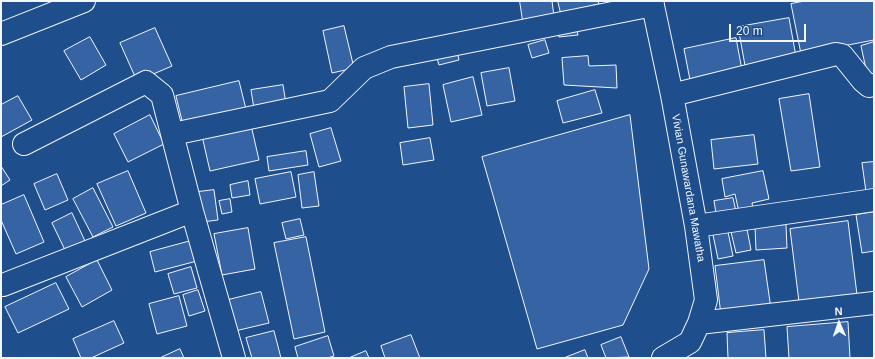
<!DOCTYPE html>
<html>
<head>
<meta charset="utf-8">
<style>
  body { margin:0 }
  #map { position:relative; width:875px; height:359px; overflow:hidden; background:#1f4e8c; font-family:Arial,sans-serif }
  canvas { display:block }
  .frame { position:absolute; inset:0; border:2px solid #f2f6ff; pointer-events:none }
  .north { position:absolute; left:819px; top:303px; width:40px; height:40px; -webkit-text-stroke:3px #1f4e8c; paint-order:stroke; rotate:358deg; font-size:11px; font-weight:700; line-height:16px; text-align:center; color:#f2f6ff }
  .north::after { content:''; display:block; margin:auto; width:14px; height:18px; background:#f2f6ff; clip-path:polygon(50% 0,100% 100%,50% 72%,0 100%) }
  .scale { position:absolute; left:729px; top:24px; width:77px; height:18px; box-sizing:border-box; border:2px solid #f2f6ff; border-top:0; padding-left:5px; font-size:12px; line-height:14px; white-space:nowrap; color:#f2f6ff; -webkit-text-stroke:3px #1f4e8c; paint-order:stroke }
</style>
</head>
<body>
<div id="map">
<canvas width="875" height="359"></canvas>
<div class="frame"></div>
<div class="north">N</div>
<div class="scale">20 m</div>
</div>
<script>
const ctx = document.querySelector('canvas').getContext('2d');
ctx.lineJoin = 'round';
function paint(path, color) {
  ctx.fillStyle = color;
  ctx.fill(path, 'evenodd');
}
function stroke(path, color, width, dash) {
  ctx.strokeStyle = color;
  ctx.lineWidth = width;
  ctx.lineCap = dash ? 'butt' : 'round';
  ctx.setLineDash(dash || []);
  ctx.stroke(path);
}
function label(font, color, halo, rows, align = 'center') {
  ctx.font = font + ' Arial,sans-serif';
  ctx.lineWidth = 3;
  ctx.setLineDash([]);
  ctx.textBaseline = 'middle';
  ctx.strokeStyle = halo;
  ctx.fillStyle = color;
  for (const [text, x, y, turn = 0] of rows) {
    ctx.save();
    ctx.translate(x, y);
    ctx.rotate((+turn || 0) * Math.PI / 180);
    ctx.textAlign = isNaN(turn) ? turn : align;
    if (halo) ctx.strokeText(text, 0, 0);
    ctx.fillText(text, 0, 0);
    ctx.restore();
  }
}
const building = new Path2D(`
  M 520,1 L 552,1 L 554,17 L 523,21 Z
  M 558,1 L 598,1 L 599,4 L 561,13 Z
  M 805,1 L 874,1 L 874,40 L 801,54 L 791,4 Z
  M 789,18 L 797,62 L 746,71 L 738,27 Z
  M 576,24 L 578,35 L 559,37 L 557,27 Z
  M 344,26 L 354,68 L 332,73 L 323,31 Z
  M 155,28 L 172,66 L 137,81 L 120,43 Z
  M 90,37 L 106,65 L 81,80 L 64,51 Z
  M 736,38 L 742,70 L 690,80 L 684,49 Z
  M 545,40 L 549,53 L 532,58 L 528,45 Z
  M 874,42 L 874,77 L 868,78 L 861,46 Z
  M 456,46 L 459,60 L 439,65 L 435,52 Z
  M 588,56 L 589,66 L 616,65 L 617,88 L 564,85 L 562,58 Z
  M 509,68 L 515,101 L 487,106 L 481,73 Z
  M 473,77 L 482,115 L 451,122 L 443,85 Z
  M 239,81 L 247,113 L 184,129 L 176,96 Z
  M 429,84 L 433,125 L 408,128 L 404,87 Z
  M 283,85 L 287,110 L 255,115 L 251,90 Z
  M 595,90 L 602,113 L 563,123 L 557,101 Z
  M 809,94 L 820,167 L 791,171 L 779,99 Z
  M 18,96 L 32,120 L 1,137 L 1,105 Z
  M 150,115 L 164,144 L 128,162 L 114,134 Z
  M 630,115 L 649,269 L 623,325 L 537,349 L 482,157 Z
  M 251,125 L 259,160 L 210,171 L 202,136 Z
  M 331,128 L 341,161 L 319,167 L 310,134 Z
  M 754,135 L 758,164 L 714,169 L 711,140 Z
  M 430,138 L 434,160 L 403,165 L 400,143 Z
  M 306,151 L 308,165 L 269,171 L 267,157 Z
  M 874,162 L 874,198 L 867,199 L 862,163 Z
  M 1,166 L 10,180 L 1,186 Z
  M 128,171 L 146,213 L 116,226 L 97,184 Z
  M 763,171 L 769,199 L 752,203 L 754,215 L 740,217 L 735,194 L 725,197 L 722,179 Z
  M 291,172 L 296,197 L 260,204 L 255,179 Z
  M 314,172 L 319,206 L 302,208 L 298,175 Z
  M 57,174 L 68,200 L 45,210 L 34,184 Z
  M 248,181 L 250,195 L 232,198 L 230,185 Z
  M 93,188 L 113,227 L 93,237 L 73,199 Z
  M 214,190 L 218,220 L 202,222 L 198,192 Z
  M 24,195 L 44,242 L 16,254 L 1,220 L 1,205 Z
  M 733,198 L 737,216 L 717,219 L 714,201 Z
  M 230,199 L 232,212 L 222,214 L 219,201 Z
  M 874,212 L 874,251 L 862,253 L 856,215 Z
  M 72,213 L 85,241 L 65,250 L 52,223 Z
  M 300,219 L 304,235 L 286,239 L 282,223 Z
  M 848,221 L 857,295 L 799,302 L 790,229 Z
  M 786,225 L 787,248 L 756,250 L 755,227 Z
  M 248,228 L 255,269 L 222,275 L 214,234 Z
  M 747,229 L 751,250 L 736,253 L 731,232 Z
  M 728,232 L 733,256 L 718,259 L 713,235 Z
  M 306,237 L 325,332 L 294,339 L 274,243 Z
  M 191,241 L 197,261 L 155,272 L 150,252 Z
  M 97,260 L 112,290 L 82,307 L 66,277 Z
  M 764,260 L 771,309 L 721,315 L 715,266 Z
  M 191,267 L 197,288 L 174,294 L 168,274 Z
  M 56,283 L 69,309 L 18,333 L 5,307 Z
  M 198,290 L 205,311 L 189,316 L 183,295 Z
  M 261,292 L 269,323 L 235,331 L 228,300 Z
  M 179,296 L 187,326 L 157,334 L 149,304 Z
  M 114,321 L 124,343 L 91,358 L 81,358 L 73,339 Z
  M 848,322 L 850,358 L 789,358 L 787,327 Z
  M 764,330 L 766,358 L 728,358 L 727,333 Z
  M 274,331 L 281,358 L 252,358 L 246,338 Z
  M 411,335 L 420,358 L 385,358 L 381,346 Z
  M 328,336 L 334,356 L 327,358 L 298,358 L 295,347 Z
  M 621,337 L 629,357 L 606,358 L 601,345 Z
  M 180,349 L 184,358 L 160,358 Z
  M 585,350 L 588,358 L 564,358 Z
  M 366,351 L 369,358 L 349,358 Z`);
const minor = new Path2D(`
  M 652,1 L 672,95 L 696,226 L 706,300 L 699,323 L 690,342 L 663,358
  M 1,34 L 84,1
  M 672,95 L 836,54 L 842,55 L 863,81 L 869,86 L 874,85
  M 173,134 L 330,101 L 364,68 L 391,57 L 653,5
  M 24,144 L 146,82 L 162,95 L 192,211 L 234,358
  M 696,226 L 874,200
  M 3,285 L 192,211
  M 699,323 L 874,303`);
const streetNames = [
  ["Vivian Gunawardana Mawatha",688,188,80]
];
paint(building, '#3563a3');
stroke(building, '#f2f6ff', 1);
stroke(minor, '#f2f6ff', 24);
stroke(minor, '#1f4e8c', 22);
label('11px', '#f2f6ff', '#1f4e8c', streetNames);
</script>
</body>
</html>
